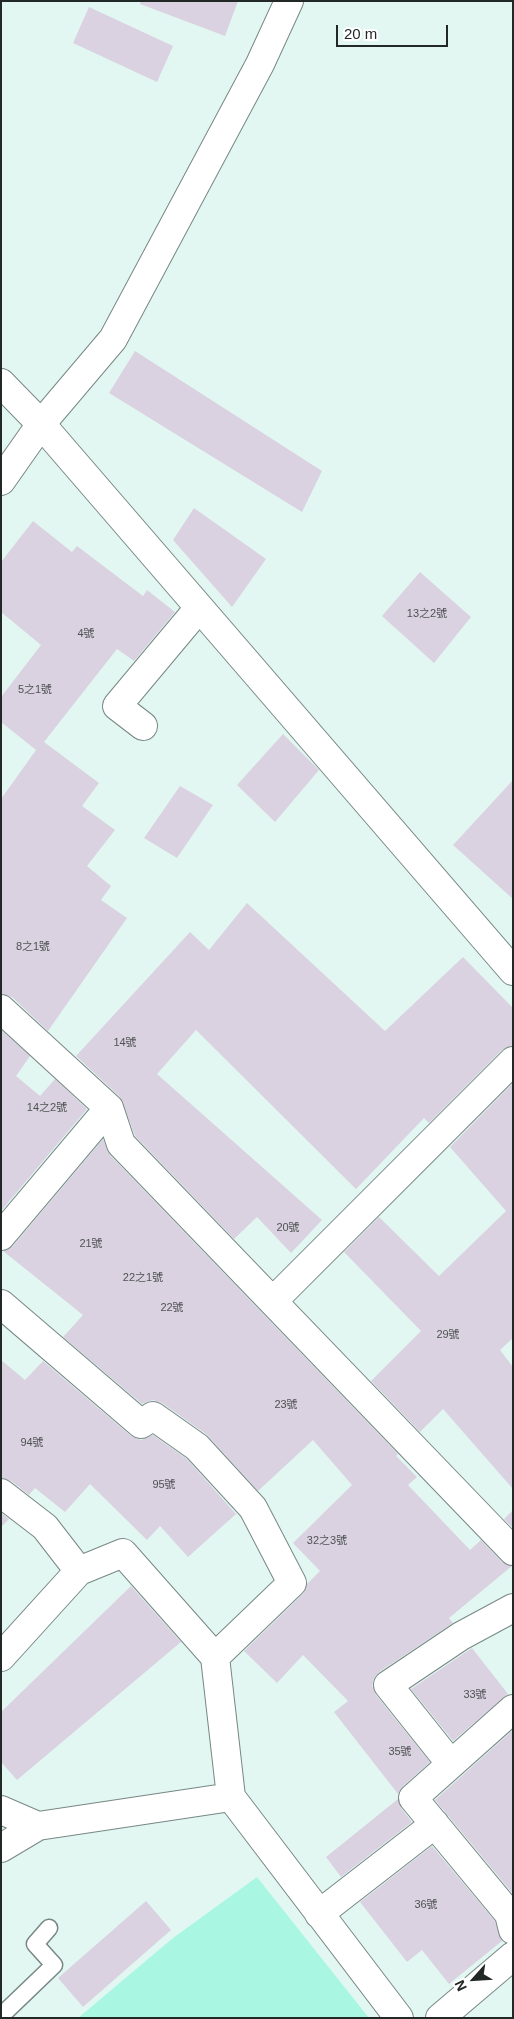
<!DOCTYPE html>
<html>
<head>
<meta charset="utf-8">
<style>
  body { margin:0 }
  #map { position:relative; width:514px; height:2019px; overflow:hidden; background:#e3f7f2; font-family:Arial,sans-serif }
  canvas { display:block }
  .frame { position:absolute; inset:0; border:2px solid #212826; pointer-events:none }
  .north { position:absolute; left:449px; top:1954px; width:50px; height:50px; -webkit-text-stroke:4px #fff; paint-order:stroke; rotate:244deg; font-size:14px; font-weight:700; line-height:20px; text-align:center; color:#212826 }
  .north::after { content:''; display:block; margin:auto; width:18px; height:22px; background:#212826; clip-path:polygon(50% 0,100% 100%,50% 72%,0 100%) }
  .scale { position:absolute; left:336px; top:25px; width:112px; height:22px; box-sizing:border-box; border:2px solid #212826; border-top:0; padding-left:6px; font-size:15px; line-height:18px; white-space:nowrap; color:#212826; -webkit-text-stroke:4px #fff; paint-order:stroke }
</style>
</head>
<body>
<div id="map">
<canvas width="514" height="2019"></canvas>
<div class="frame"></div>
<div class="north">N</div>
<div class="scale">20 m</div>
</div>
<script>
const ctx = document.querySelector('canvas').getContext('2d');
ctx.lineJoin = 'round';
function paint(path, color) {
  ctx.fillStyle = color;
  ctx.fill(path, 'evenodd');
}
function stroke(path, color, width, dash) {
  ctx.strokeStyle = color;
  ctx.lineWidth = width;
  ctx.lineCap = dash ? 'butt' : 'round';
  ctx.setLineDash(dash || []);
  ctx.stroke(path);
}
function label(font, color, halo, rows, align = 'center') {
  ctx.font = font + ' Arial,"Noto Sans TC",sans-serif';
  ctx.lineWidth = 4.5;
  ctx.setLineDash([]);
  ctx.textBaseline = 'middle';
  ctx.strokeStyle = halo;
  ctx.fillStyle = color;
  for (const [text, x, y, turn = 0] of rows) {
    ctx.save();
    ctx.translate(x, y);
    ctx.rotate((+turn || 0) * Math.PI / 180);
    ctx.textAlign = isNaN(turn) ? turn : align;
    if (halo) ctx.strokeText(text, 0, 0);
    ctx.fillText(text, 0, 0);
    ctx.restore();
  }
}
const green = new Path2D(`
  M 257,1877 L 369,2018 L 78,2018 L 173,1938 Z`);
const building = new Path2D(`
  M 141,1 L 238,1 L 225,36 L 140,4 Z
  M 89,7 L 173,46 L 157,82 L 73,43 Z
  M 135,351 L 322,471 L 302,512 L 109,393 Z
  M 194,508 L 266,559 L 232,607 L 173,540 Z
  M 33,521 L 72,552 L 77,546 L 143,596 L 147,590 L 175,612 L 134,661 L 117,649 L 44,742 L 99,783 L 82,806 L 115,830 L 87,866 L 111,886 L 101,900 L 127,918 L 48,1031 L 12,997 L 1,994 L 1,799 L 36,750 L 1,722 L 1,697 L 41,645 L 1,612 L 1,562 Z
  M 420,572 L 471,617 L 434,663 L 382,616 Z
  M 283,734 L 319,770 L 275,822 L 237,785 Z
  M 513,780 L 513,899 L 453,845 Z
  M 180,786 L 213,805 L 177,858 L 144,838 Z
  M 247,903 L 385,1031 L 463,957 L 513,1008 L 513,1046 L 502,1050 L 429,1123 L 424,1118 L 356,1189 L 196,1030 L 157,1074 L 322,1220 L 291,1253 L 257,1217 L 234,1239 L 135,1136 L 120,1097 L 76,1056 L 190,932 L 209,950 Z
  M 1,1030 L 30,1056 L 16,1076 L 40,1096 L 55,1079 L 87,1109 L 1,1211 Z
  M 513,1083 L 513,1338 L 500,1350 L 513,1367 L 513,1489 L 443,1409 L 420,1432 L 371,1381 L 421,1331 L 344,1252 L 379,1217 L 439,1276 L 506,1211 L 450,1147 Z
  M 103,1139 L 110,1155 L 398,1454 L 396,1456 L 417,1477 L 408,1485 L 470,1550 L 481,1540 L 502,1562 L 512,1566 L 449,1618 L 453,1623 L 379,1672 L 374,1678 L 372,1686 L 376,1695 L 430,1762 L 403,1786 L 398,1794 L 334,1712 L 348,1701 L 303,1655 L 277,1683 L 244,1651 L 303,1594 L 307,1584 L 320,1571 L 293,1543 L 352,1485 L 313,1440 L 258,1491 L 206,1434 L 162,1403 L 153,1400 L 142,1404 L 63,1337 L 83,1315 L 3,1251 L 13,1246 Z
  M 1,1360 L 25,1380 L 43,1361 L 131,1436 L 141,1440 L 153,1435 L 187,1459 L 236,1514 L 188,1557 L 160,1526 L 147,1540 L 90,1484 L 65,1512 L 35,1488 L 29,1495 L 11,1481 L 1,1478 Z
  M 513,1510 L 513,1528 L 504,1519 Z
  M 1,1513 L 9,1519 L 1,1527 Z
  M 131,1586 L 181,1642 L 17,1780 L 1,1762 L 1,1712 Z
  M 472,1648 L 508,1694 L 453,1741 L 411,1689 Z
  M 513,1730 L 513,1894 L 435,1800 Z
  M 398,1799 L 401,1808 L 412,1822 L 341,1877 L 326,1857 Z
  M 432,1846 L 495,1921 L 502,1941 L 449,1984 L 422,1950 L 407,1962 L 360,1902 Z
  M 146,1901 L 171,1930 L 83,2007 L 58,1978 Z`);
const service = new Path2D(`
  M 1,2016 L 54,1965 L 35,1944 L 49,1928`);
const minor = new Path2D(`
  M 1,481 L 41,424 L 113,339 L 260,64 L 289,1
  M 143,726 L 117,706 L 199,608
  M 1,1009 L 109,1108 L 121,1144 L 513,1551
  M 1,1236 L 109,1108
  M 274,1300 L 513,1061
  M 1,1304 L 141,1424 L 153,1416 L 197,1447 L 253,1508 L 292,1583 L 215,1657
  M 1,1493 L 45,1527 L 79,1571
  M 1,1657 L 79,1571 L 123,1553 L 215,1657 L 231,1797
  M 513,1709 L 413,1798 L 509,1914 L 513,1930
  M 451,1764 L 388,1685 L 461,1636 L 513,1608
  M 1,1810 L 38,1826 L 231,1797 L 399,2018
  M 1,1848 L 38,1826
  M 319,1914 L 435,1824
  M 440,2018 L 513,1956`);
const secondary = new Path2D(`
  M 1,383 L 41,424 L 513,971`);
const numberNames = [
  ["13之2號",427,614],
  ["4號",86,634],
  ["5之1號",35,690],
  ["8之1號",33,947],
  ["14號",125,1043],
  ["14之2號",47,1108],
  ["20號",288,1228],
  ["21號",91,1244],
  ["22之1號",143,1278],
  ["22號",172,1308],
  ["29號",448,1335],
  ["23號",286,1405],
  ["94號",32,1443],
  ["95號",164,1485],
  ["32之3號",327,1541],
  ["33號",475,1695],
  ["35號",400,1752],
  ["36號",426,1905]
];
paint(green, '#a9f6e3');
paint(building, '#dad2e0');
stroke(service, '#778884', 19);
stroke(minor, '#778884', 30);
stroke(secondary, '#778884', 30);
stroke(service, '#fff', 16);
stroke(minor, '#fff', 28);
stroke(secondary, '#fff', 28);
label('11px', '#4f5254', null, numberNames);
</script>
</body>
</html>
